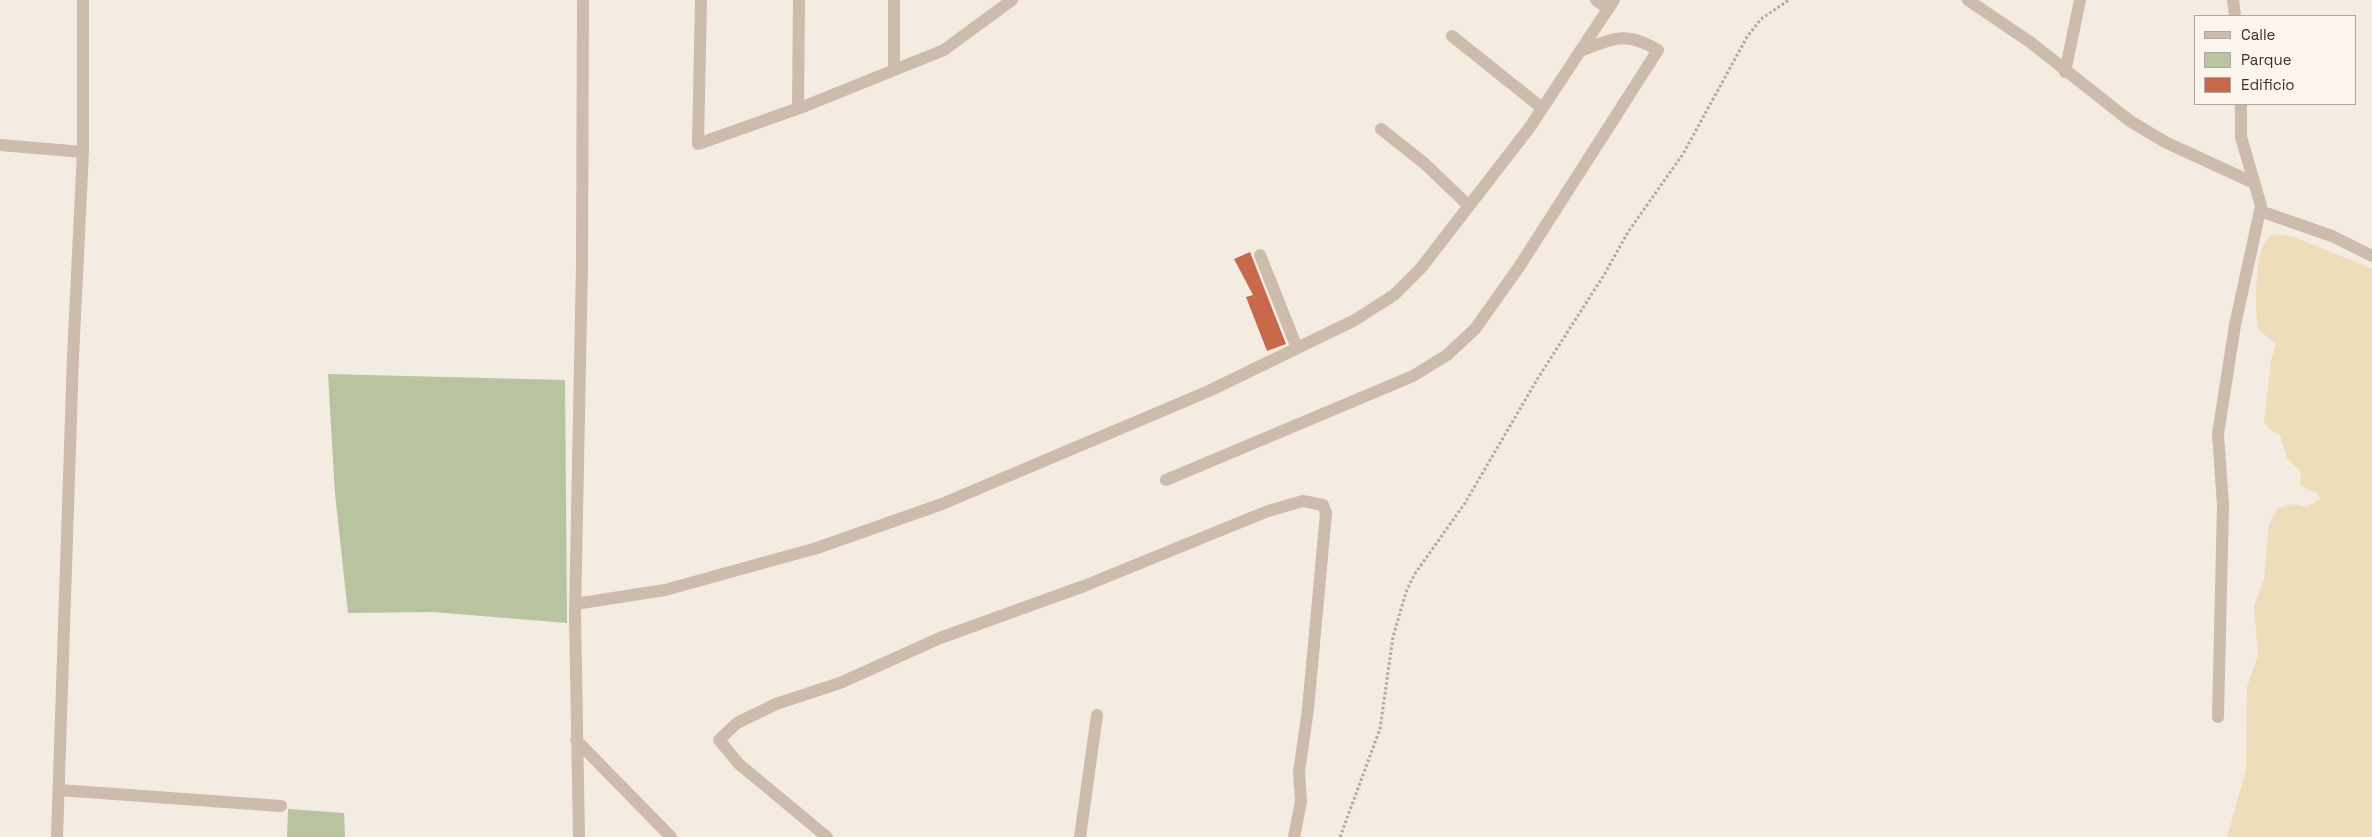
<!DOCTYPE html>
<html>
<head>
<meta charset="utf-8">
<style>
  body { margin:0 }
  #map { position:relative; width:2372px; height:837px; overflow:hidden; background:#f4ebe1; font-family:"Space Grotesk",sans-serif }
  canvas { display:block }
  .legend { position:absolute; left:2194px; top:15px; width:162px; height:90px; box-sizing:border-box; background:#fbf5ee; border:1px solid #aea6a0; margin:0; padding:6px 9px; list-style:none; font-size:15px; color:#3b302b }
  .legend li { display:flex; align-items:center; gap:10px; height:25px }
  .legend b { width:25px; border:1px solid #aea6a0 }
</style>
</head>
<body>
<div id="map">
<canvas width="2372" height="837"></canvas>
<ul class="legend">
<li><b style="height:6px;background:#cdbbac"></b>Calle</li>
<li><b style="height:14px;background:#b8c4a0"></b>Parque</li>
<li><b style="height:14px;background:#c8694b"></b>Edificio</li>
</ul>
</div>
<script>
const ctx = document.querySelector('canvas').getContext('2d');
ctx.lineJoin = 'round';
function paint(path, color) {
  ctx.fillStyle = color;
  ctx.fill(path, 'evenodd');
}
function stroke(path, color, width, dash) {
  ctx.strokeStyle = color;
  ctx.lineWidth = width;
  ctx.lineCap = dash ? 'butt' : 'round';
  ctx.setLineDash(dash || []);
  ctx.stroke(path);
}
const green = new Path2D(`
  M 328,374 L 565,380 L 567,623 L 433,612 L 348,613 L 335,494 Z
  M 288,809 L 344,813 L 345,837 L 287,837 Z`);
const sand = new Path2D(`
  M 2273,234 L 2294,237 L 2372,269 L 2372,837 L 2227,837 L 2246,770 L 2247,687 L 2258,655 L 2254,606 L 2264,579 L 2269,524 L 2278,508 L 2291,504 L 2307,507 L 2320,499 L 2317,493 L 2300,486 L 2301,472 L 2287,458 L 2280,435 L 2270,430 L 2264,422 L 2271,361 L 2276,344 L 2258,329 C 2255,307 2255,266 2263,246 C 2265,241 2270,237 2273,234 Z`);
const building = new Path2D(`
  M 1250,252 L 1286,344 L 1267,351 L 1246,297 L 1253,295 L 1234,259 Z`);
const path = new Path2D(`
  M 1340,837 L 1380,729 L 1393,637 L 1406,592 L 1414,575 L 1465,503 L 1538,378 L 1604,275 L 1628,232 L 1683,154 L 1747,37 L 1761,19 L 1789,0`);
const minor = new Path2D(`
  M 701,0 L 698,144 L 805,106 L 944,50 L 1012,0
  M 894,0 L 894,68
  M 1596,0 L 1608,9
  M 1968,0 L 2030,42 L 2130,121 L 2165,142 L 2254,183
  M 2233,0 L 2235,16
  M 1452,36 L 1542,108
  M 2065,72 L 2080,0
  M 798,108 L 799,0
  M 1381,129 L 1424,163 L 1469,206
  M 0,145 L 83,152
  M 2260,211 L 2332,236 L 2372,256
  M 1260,255 L 1297,348
  M 1166,480 L 1413,376 L 1447,355 L 1475,329 L 1519,267 L 1658,50 C 1624,31 1615,38 1580,51
  M 575,604 L 665,590 L 817,548 L 942,504 L 1209,391 L 1355,320 L 1394,295 L 1421,268 L 1530,127 L 1614,0
  M 2218,717 L 2223,505 L 2218,434 L 2235,325 L 2261,206 L 2241,137 L 2241,104
  M 576,740 L 671,837
  M 59,790 L 281,806
  M 57,837 L 73,357 L 83,152 L 83,0
  M 579,837 L 575,614 L 582,265 L 583,0
  M 827,837 L 739,764 L 719,740 L 737,723 L 776,704 L 840,683 L 940,638 L 1084,586 L 1268,511 L 1303,501 L 1323,505 L 1326,513 L 1308,709 L 1299,772 L 1301,802 L 1294,837
  M 1080,837 L 1097,715`);
paint(green, '#b8c4a0');
paint(sand, '#efdcb8');
paint(building, '#c8694b');
stroke(path, '#b9a596', 3, [2.5, 2.5]);
stroke(minor, '#cdbbac', 12);
</script>
</body>
</html>
